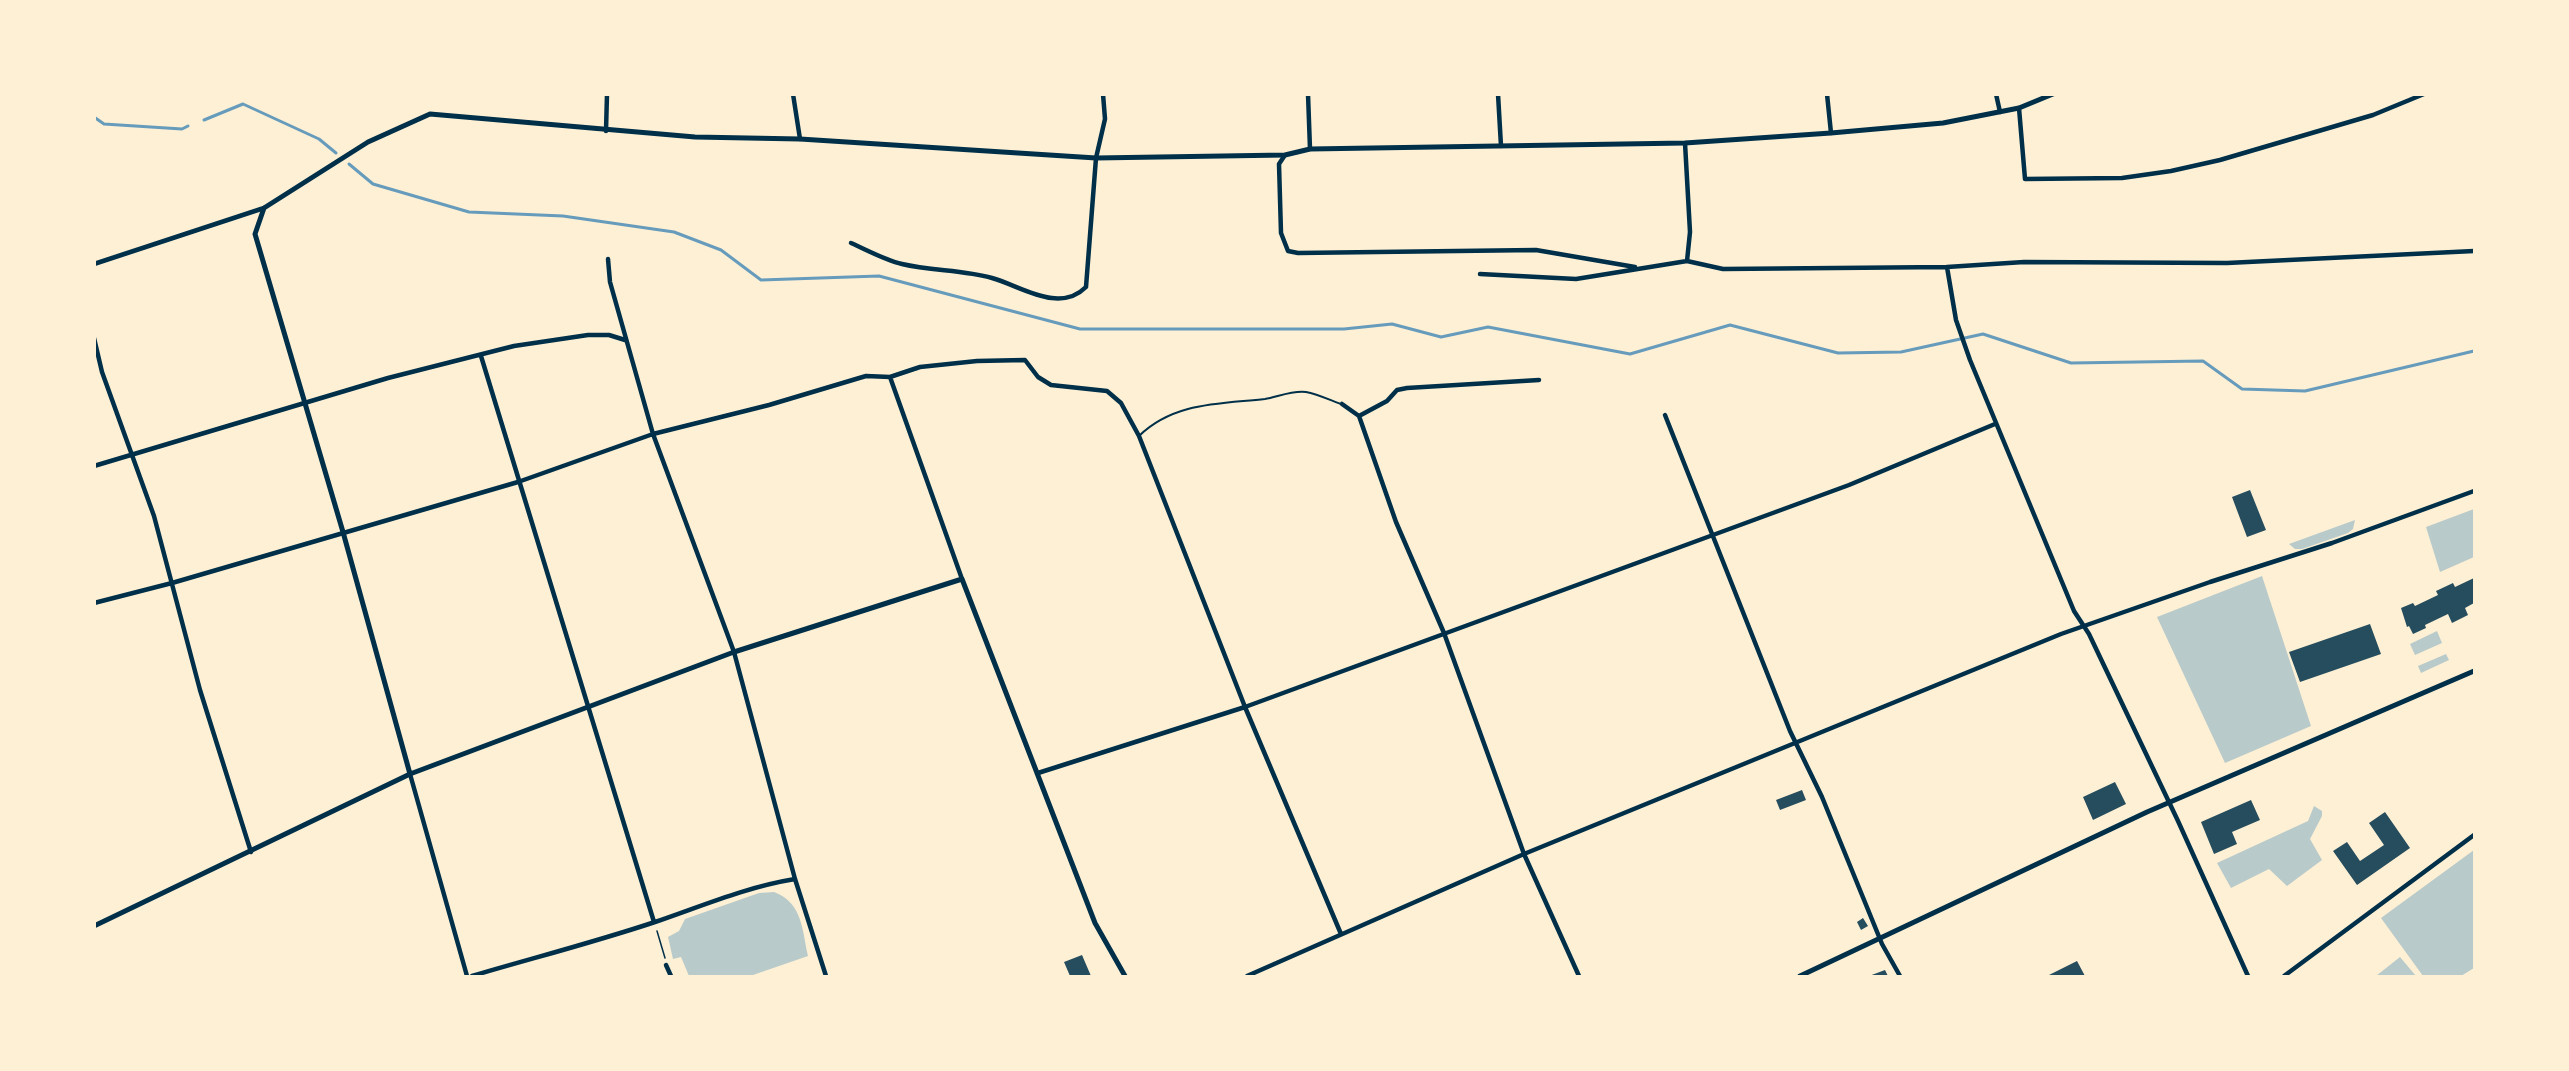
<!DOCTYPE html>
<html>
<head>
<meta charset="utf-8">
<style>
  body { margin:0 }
  #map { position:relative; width:2569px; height:1071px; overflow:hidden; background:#fdf0d5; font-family:"Work Sans",sans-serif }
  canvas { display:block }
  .frame { position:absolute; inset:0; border:96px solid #fdf0d5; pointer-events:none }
</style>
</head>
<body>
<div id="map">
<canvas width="2569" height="1071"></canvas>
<div class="frame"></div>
</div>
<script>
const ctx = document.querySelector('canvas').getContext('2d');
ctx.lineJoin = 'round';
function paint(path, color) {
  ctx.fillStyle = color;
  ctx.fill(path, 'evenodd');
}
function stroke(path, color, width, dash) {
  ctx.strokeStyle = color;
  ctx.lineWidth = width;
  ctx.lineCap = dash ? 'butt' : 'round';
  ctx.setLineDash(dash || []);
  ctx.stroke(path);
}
const green = new Path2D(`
  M 2474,509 L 2474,557 L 2440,572 L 2426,527 Z
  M 2355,520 L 2353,529 L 2348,533 L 2302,549 L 2295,549 L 2289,544 Z
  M 2262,576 L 2311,726 L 2225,763 L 2157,617 Z
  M 2437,631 L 2442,643 L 2415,655 L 2410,644 Z
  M 2446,654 L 2449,660 L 2421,673 L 2418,666 Z
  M 2314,806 L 2322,811 L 2322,816 L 2310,839 L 2322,860 L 2287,886 L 2269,869 L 2231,888 L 2217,863 L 2308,821 Z
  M 2474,850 L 2474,968 L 2461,976 L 2423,976 L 2381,918 Z
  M 774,892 C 803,903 802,930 808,956 L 750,976 L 689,976 L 681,957 L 673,959 L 668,937 L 679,931 L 685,919 L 759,893 Z
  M 2400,957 L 2416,976 L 2376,976 Z`);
const stream = new Path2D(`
  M 94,117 L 104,124 L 182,129 L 188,126
  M 204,120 L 243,104 L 319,139 L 336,153
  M 349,164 L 373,184 L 469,212 L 563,216 L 674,232 L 721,250 L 761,280 L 879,276 L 1080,329 L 1344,329 L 1392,324 L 1441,337 L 1488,327 L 1630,354 L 1730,325 L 1838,353 L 1901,352 L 1983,334 L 2071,363 L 2203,361 L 2242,389 L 2305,391 L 2474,351`);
const building = new Path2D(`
  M 2250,490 L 2266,530 L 2247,537 L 2232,497 Z
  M 2474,578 L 2474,603 L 2465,608 L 2468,615 L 2452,623 L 2448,614 L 2425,625 L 2426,628 L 2413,634 L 2409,626 L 2407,627 L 2401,608 L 2413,603 L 2415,606 L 2438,595 L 2436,591 L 2453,583 L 2455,587 Z
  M 2370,624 L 2381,654 L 2300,682 L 2289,652 Z
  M 2115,782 L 2126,804 L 2093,820 L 2083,797 Z
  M 1802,790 L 1806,800 L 1780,810 L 1776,800 Z
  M 2251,800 L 2260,820 L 2232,832 L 2237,844 L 2214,854 L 2201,822 Z
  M 2385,812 L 2410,848 L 2357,885 L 2333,851 L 2347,842 L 2360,861 L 2384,845 L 2369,823 Z
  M 1863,918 L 1868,926 L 1861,930 L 1857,922 Z
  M 1082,955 L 1091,976 L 1070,976 L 1064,962 Z
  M 2077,961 L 2085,976 L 2047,976 Z
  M 1885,970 L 1888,976 L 1869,976 Z`);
const path = new Path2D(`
  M 657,931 L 665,958`);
const service = new Path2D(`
  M 1139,436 C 1174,402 1220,404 1265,399 C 1277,397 1293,390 1306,392 C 1317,394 1330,400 1341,404`);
const minor = new Path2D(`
  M 793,94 L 800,139
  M 1308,94 L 1310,149
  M 1498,94 L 1501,146
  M 1827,94 L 1831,133
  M 1996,94 L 2000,112
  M 2019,108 L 2025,179 L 2122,178 L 2171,171 L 2220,160 L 2373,115 L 2424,94
  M 606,131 L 607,94
  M 1685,143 L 1690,232 L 1687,261
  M 1285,155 L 1279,164 L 1281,233 L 1288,251 L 1298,253 L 1536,250 L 1635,267
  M 851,243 C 867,250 885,260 902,264 C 931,271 963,270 992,278 C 1021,286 1059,314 1086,287 L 1096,158 L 1105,119 L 1103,94
  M 608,259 L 610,282 L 653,434 L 734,652 L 795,879 L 826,976
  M 94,264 L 264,208
  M 1947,267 L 1956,320 L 1970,360 L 2074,611 L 2089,634 L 2178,821 L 2248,976
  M 1480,274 L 1576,279 L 1687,261 L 1723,269 L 1947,267 L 2024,262 L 2227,263 L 2474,251
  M 94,338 L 102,372 L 154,516 L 200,690 L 251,852
  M 481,356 C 537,545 598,733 654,922
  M 890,377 L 962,579
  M 1342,404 L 1359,416 L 1396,522 L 1444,633 L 1524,854 L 1579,976
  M 1665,415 L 1790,731 L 1822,797 L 1882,944 L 1900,976
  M 1359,416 L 1387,401 L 1397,390 L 1407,388 L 1539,380
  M 94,466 L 388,378 L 514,346 L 588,335 L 609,335 L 625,340
  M 94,603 L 172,583 L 518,482 L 653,434 L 769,405 L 866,376 L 890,377 L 920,367 L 977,361 L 1025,360 L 1038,377 L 1051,385 L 1107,391 L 1121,403 L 1139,436 L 1245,707 L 1341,934
  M 1038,773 L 1245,707 L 1849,485 L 1995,424
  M 410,774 L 467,976
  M 666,965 L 671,976
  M 472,976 C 533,958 595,942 655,922 C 702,906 746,887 795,879
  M 1247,976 L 1524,854 L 2061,634 L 2210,582 L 2332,543 L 2474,491
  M 2284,976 L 2474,835`);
const tertiary = new Path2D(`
  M 410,774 L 343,532 L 255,234 L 264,208 L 368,142 L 430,114 L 695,137 L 800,139 L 1096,158 L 1285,155 L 1310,149 L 1685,143 L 1831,133 L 1943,123 L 2019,108 L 2053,94
  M 94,926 L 410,774 L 734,652 L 962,579 L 1095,923 L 1125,976
  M 1800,976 L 2147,812 L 2474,671`);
paint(green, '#b9caca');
stroke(stream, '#669bbc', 3);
paint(building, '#264d5e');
stroke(path, '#003049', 1.5);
stroke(service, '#003049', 2);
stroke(minor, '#003049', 4.5);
stroke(tertiary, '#003049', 5);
</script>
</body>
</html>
